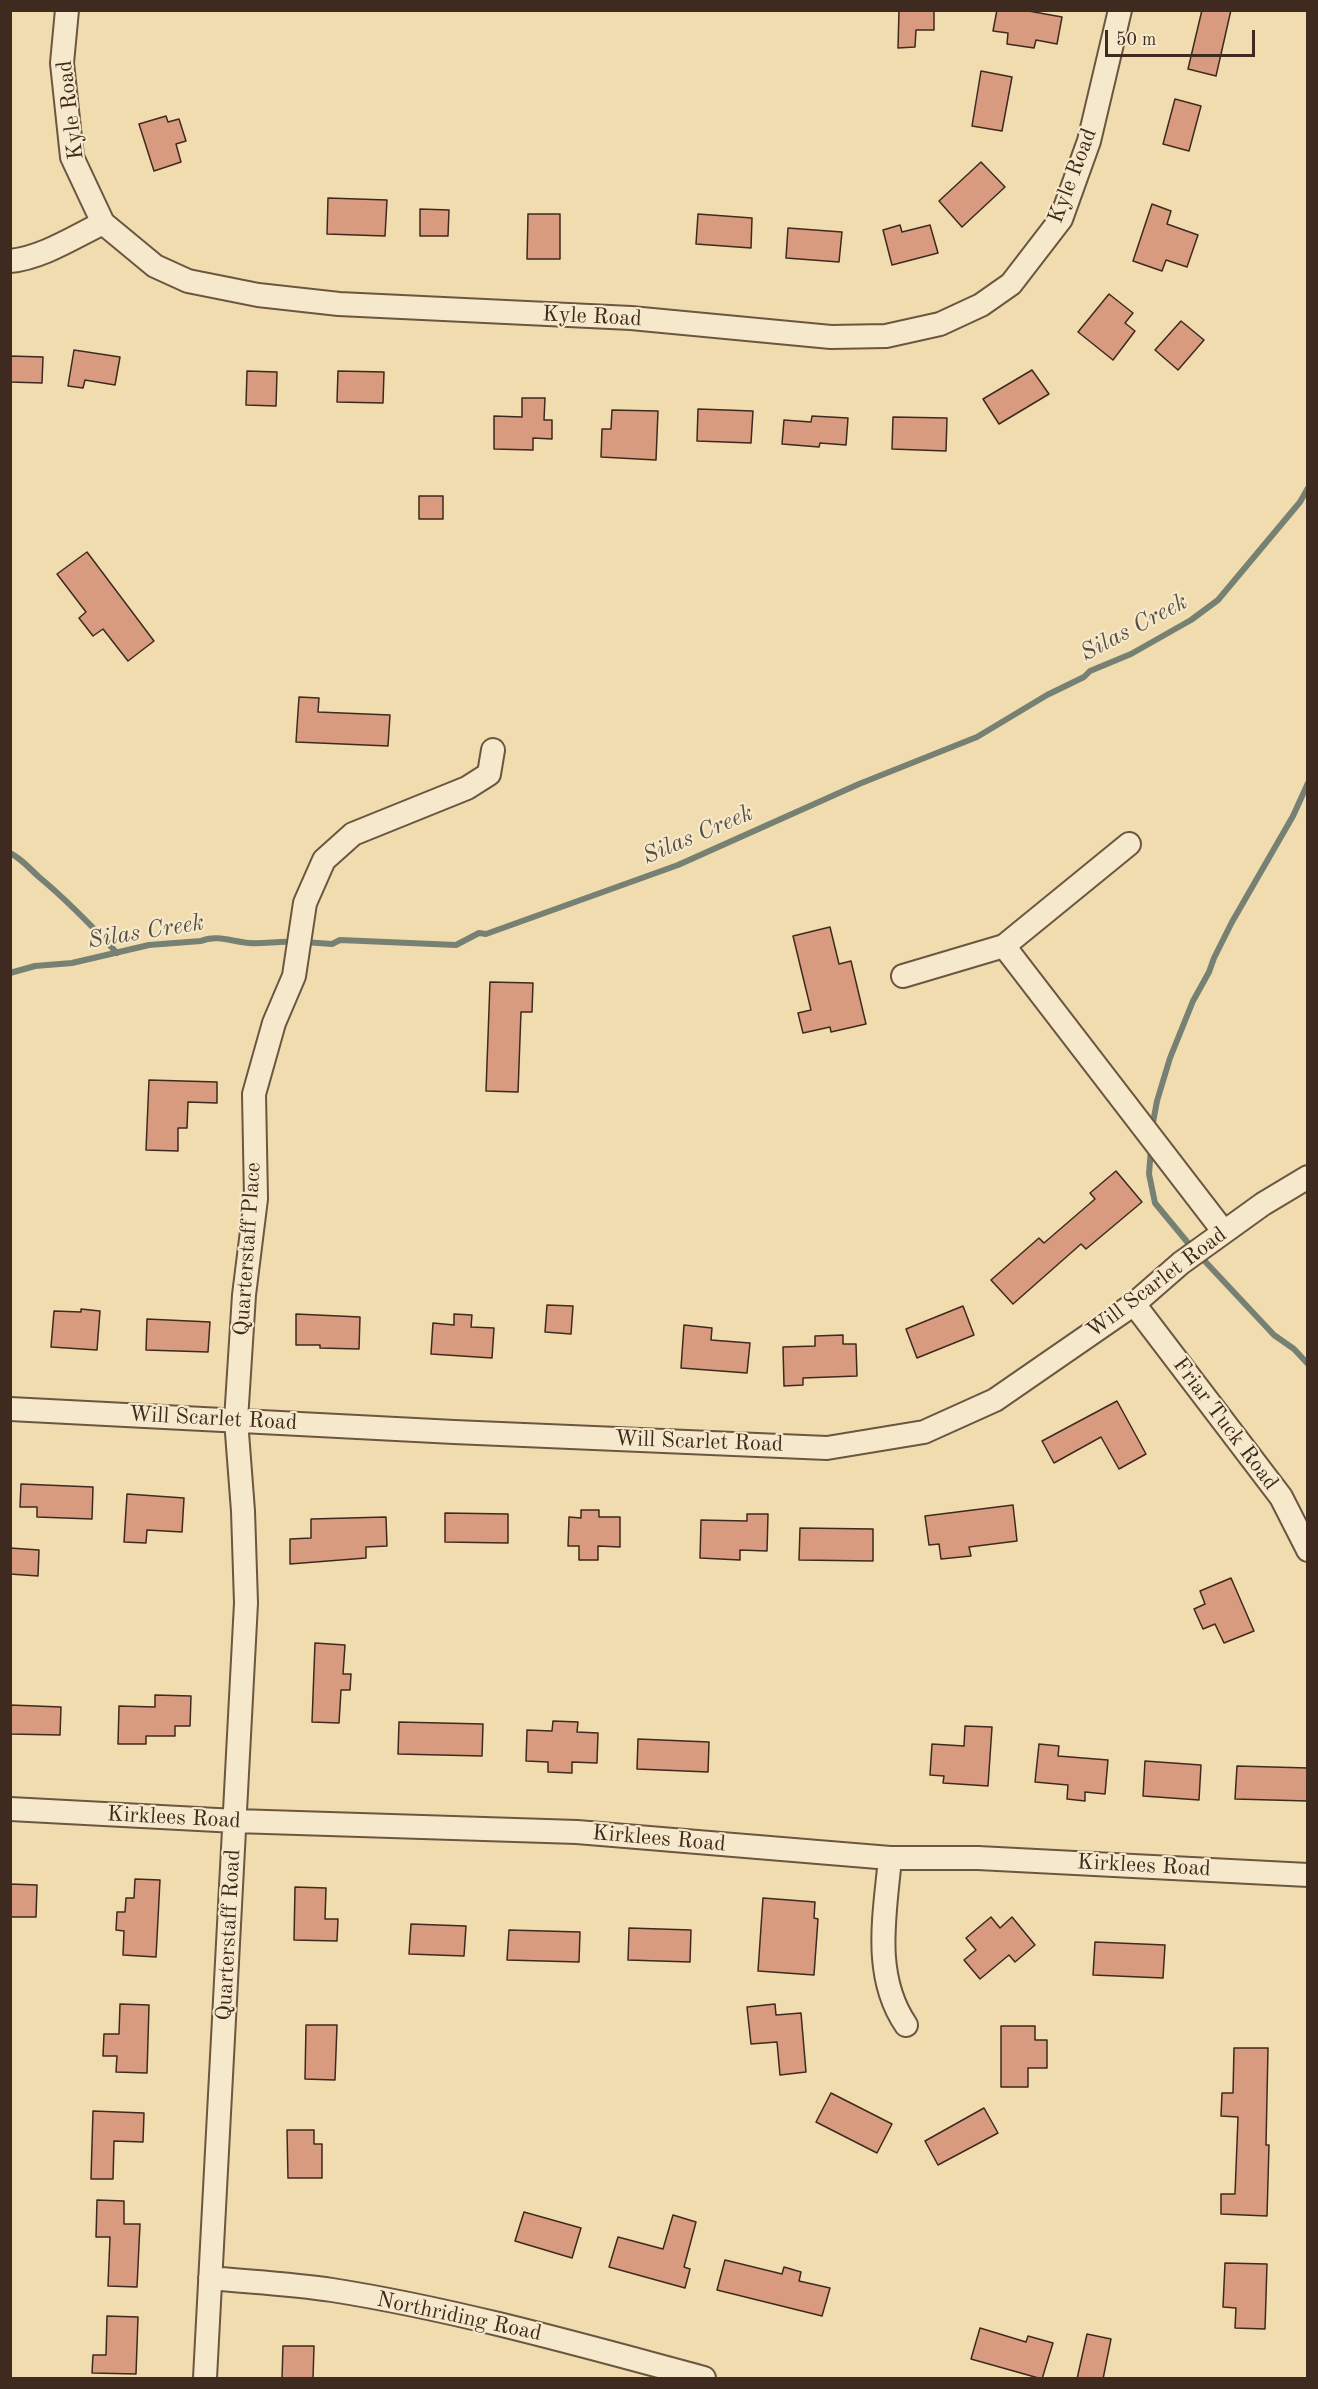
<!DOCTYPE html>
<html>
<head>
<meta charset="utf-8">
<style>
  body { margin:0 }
  #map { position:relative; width:1318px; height:2389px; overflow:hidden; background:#f1dcaf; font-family:"Old Standard TT",serif }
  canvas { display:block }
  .frame { position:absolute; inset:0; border:12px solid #3e2a1e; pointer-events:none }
  .scale { position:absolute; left:1105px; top:30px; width:150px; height:27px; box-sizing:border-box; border:3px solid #3e2a1e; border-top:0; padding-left:8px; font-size:18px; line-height:21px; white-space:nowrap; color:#3e2a1e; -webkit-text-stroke:4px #f6e8cb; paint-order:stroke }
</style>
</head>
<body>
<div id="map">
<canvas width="1318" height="2389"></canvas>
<div class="frame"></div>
<div class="scale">50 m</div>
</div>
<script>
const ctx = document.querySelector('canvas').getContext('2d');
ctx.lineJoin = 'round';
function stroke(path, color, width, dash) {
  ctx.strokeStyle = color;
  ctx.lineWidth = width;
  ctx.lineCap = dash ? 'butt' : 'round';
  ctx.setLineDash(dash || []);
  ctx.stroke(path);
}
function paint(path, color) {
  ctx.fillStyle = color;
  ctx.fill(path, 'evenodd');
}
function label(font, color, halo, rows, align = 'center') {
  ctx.font = font + ' "Old Standard TT",serif';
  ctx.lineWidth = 4.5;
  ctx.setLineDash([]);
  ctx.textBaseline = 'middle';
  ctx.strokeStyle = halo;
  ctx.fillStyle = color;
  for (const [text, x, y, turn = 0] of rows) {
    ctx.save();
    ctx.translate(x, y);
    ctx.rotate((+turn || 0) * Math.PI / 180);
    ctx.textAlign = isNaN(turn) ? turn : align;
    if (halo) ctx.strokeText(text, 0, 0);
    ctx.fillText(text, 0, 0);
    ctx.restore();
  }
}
const stream = new Path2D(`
  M 10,853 C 22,859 29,868 39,877 C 68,901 92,926 117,953
  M 304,942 L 332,944 L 340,940 L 456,945 L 479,933 L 486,934 L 678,865 L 859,784 L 977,737 L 1047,695 L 1084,677 L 1090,671 L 1131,654 L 1191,620 L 1218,600 L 1300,502 L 1308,488
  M 10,973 L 35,966 L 72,963 L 149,945 L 201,941 C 216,934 234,942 249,943 C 264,944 279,941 293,942
  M 1152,1128 L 1157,1101 L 1170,1058 L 1193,1001 L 1209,972 L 1214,958 L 1232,922 L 1293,816 L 1308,783
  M 1151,1148 L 1149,1174 L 1155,1203 L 1193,1249
  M 1200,1256 L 1274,1335 L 1294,1349 L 1308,1364`);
const building = new Path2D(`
  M 899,10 L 934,10 L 934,30 L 916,30 L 915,47 L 898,48 Z
  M 997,10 L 1023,10 L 1062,17 L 1057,44 L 1036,40 L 1034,48 L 1007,44 L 1008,33 L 993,31 Z
  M 1202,10 L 1231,10 L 1216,76 L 1188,69 Z
  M 981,71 L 1012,77 L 1002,131 L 972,126 Z
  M 1175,99 L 1201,106 L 1189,151 L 1163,144 Z
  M 166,116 L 168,122 L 179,119 L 186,141 L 176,144 L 181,162 L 154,171 L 139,124 Z
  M 981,162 L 1005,187 L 962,227 L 939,201 Z
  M 328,198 L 387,200 L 385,236 L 327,234 Z
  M 1152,204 L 1171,211 L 1167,224 L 1198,235 L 1187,267 L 1166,260 L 1162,271 L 1133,261 Z
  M 420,209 L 449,210 L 448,236 L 420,236 Z
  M 528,214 L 560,214 L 560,259 L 527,259 Z
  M 698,214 L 752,218 L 751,248 L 696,244 Z
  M 900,225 L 902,232 L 930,225 L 938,253 L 892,265 L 883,230 Z
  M 788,228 L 842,232 L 839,262 L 786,258 Z
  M 1109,294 L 1133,313 L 1125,323 L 1135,331 L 1113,360 L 1078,332 Z
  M 1181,321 L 1204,340 L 1178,370 L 1155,350 Z
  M 74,350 L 120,357 L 115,385 L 85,380 L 83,388 L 68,386 Z
  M 10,356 L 43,357 L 42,383 L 10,382 Z
  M 1032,370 L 1049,394 L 999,424 L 983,399 Z
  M 247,371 L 277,372 L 276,406 L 246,405 Z
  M 338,371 L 384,372 L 383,403 L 337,402 Z
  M 522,398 L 545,398 L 544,420 L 552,420 L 552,439 L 533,438 L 533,450 L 494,449 L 494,416 L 522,417 Z
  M 698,409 L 753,411 L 751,443 L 697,441 Z
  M 612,410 L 658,411 L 656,460 L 601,457 L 602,429 L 611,429 Z
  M 812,416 L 848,418 L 846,445 L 820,443 L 819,447 L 782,444 L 784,420 L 811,422 Z
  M 893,417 L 947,418 L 946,451 L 892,449 Z
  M 419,496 L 443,496 L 443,519 L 419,519 Z
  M 87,552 L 154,641 L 128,661 L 103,629 L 93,636 L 79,618 L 86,612 L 57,574 Z
  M 299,697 L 319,698 L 318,712 L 390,715 L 388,746 L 296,742 Z
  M 830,927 L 839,964 L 851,961 L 866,1024 L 831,1032 L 830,1027 L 803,1033 L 798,1013 L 811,1010 L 793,936 Z
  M 490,982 L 533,983 L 532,1012 L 521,1012 L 518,1092 L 486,1091 Z
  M 149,1080 L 217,1082 L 217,1103 L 188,1102 L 187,1128 L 178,1128 L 178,1151 L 146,1150 Z
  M 1116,1171 L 1142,1202 L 1086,1249 L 1081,1244 L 1013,1304 L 991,1280 L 1039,1238 L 1044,1243 L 1095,1199 L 1090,1193 Z
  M 547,1305 L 573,1306 L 571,1334 L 545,1332 Z
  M 963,1306 L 974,1335 L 917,1358 L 906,1329 Z
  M 81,1309 L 100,1311 L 97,1350 L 51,1347 L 54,1311 L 81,1312 Z
  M 296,1314 L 360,1317 L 359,1349 L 320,1348 L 320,1345 L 296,1345 Z
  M 454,1314 L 472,1315 L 471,1327 L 494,1328 L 492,1358 L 431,1354 L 433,1323 L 454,1325 Z
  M 147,1319 L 210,1322 L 208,1352 L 146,1350 Z
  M 684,1325 L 712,1328 L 711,1340 L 750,1343 L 747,1373 L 681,1368 Z
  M 843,1335 L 843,1344 L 856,1344 L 857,1376 L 803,1378 L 803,1385 L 784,1386 L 783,1347 L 815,1346 L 815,1336 Z
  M 1117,1401 L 1146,1454 L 1119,1469 L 1101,1437 L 1054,1463 L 1042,1441 Z
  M 21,1484 L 93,1487 L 92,1519 L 37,1517 L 37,1507 L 20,1507 Z
  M 127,1494 L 184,1498 L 182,1532 L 147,1530 L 146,1543 L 124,1542 Z
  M 1013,1505 L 1017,1541 L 969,1547 L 971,1556 L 941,1559 L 939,1544 L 929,1545 L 925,1516 Z
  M 581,1510 L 599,1510 L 599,1517 L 620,1517 L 620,1547 L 598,1546 L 598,1560 L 579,1560 L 579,1546 L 568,1546 L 569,1517 L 581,1518 Z
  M 445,1513 L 508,1514 L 508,1543 L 445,1542 Z
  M 747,1514 L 768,1514 L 767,1551 L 740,1550 L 740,1560 L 700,1558 L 701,1520 L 747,1521 Z
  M 386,1517 L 387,1546 L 366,1547 L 366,1558 L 290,1564 L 290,1539 L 311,1538 L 311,1519 Z
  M 800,1528 L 873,1529 L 873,1561 L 799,1560 Z
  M 10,1548 L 39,1550 L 38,1576 L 10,1574 Z
  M 1231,1578 L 1254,1631 L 1224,1643 L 1215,1624 L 1203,1629 L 1194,1609 L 1205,1604 L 1200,1591 Z
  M 315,1643 L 345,1645 L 343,1674 L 351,1674 L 350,1690 L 341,1690 L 339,1723 L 312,1722 Z
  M 155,1695 L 191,1696 L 190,1726 L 175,1726 L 175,1736 L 146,1736 L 146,1744 L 118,1744 L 119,1706 L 155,1707 Z
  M 10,1705 L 61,1707 L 60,1735 L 10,1734 Z
  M 553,1721 L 578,1722 L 577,1732 L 598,1733 L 597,1763 L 572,1762 L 572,1773 L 548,1772 L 548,1762 L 526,1761 L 527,1730 L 552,1731 Z
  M 399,1722 L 483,1724 L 482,1756 L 398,1754 Z
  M 965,1726 L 992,1727 L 988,1786 L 943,1783 L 944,1776 L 930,1775 L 932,1744 L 964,1746 Z
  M 638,1739 L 709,1742 L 708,1772 L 637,1769 Z
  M 1039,1744 L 1059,1746 L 1058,1756 L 1108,1760 L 1105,1794 L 1085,1792 L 1085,1801 L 1067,1799 L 1068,1785 L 1035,1782 Z
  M 1145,1761 L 1201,1765 L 1199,1800 L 1143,1796 Z
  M 1237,1766 L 1308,1768 L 1308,1801 L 1235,1799 Z
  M 135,1879 L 160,1880 L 156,1957 L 123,1955 L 124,1931 L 116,1930 L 117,1912 L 125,1912 L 126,1898 L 134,1898 Z
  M 10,1884 L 37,1885 L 36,1917 L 10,1917 Z
  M 295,1887 L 326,1888 L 325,1919 L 338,1919 L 337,1941 L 294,1940 Z
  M 763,1898 L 815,1902 L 814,1918 L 818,1919 L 814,1975 L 758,1971 Z
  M 991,1917 L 1000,1928 L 1012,1917 L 1035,1945 L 1015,1962 L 1009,1955 L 980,1979 L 964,1960 L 976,1950 L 966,1938 Z
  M 411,1924 L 466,1926 L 464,1956 L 409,1954 Z
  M 629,1928 L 691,1930 L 690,1962 L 628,1960 Z
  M 509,1930 L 580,1932 L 579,1962 L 507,1960 Z
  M 1095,1942 L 1165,1945 L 1163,1978 L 1093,1975 Z
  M 120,2004 L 149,2005 L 147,2073 L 116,2072 L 117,2056 L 103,2056 L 104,2034 L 119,2034 Z
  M 775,2004 L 776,2015 L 801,2013 L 806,2072 L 780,2075 L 777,2042 L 751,2044 L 747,2007 Z
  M 306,2025 L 337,2025 L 335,2080 L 305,2079 Z
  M 1001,2026 L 1035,2026 L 1035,2040 L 1047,2040 L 1047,2068 L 1028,2068 L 1028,2087 L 1001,2087 Z
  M 1234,2048 L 1268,2048 L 1266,2145 L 1269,2145 L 1267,2216 L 1221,2214 L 1221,2194 L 1235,2194 L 1238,2117 L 1221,2116 L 1222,2093 L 1233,2093 Z
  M 831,2093 L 892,2124 L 877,2153 L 816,2122 Z
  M 984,2108 L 998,2133 L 938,2165 L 925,2141 Z
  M 93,2111 L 144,2113 L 143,2142 L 114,2141 L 113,2179 L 91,2179 Z
  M 287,2130 L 314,2130 L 314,2144 L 322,2144 L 322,2178 L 288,2178 Z
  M 97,2200 L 124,2201 L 124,2224 L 140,2224 L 137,2287 L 108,2286 L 110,2237 L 96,2237 Z
  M 524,2212 L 581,2228 L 572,2258 L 515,2241 Z
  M 673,2215 L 696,2222 L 684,2267 L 690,2269 L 685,2288 L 609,2267 L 618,2237 L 663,2249 Z
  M 725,2260 L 782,2274 L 784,2267 L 801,2272 L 799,2281 L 830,2288 L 822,2316 L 717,2290 Z
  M 1225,2263 L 1267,2264 L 1265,2329 L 1235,2328 L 1236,2308 L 1223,2307 Z
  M 107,2316 L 138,2317 L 136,2374 L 92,2373 L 93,2355 L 106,2355 Z
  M 980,2328 L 1026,2342 L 1028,2336 L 1053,2343 L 1042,2379 L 971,2359 Z
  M 1087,2334 L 1111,2339 L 1103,2379 L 1077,2379 Z
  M 283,2346 L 314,2346 L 313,2379 L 282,2379 Z`);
const minor = new Path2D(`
  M 67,10 L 62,63 L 72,157 L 103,223 L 155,266 L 188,281 L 258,295 L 339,304 L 631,318 L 831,337 L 886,336 L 940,324 L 981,305 L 1011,284 L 1061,219 L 1089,141 L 1120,10
  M 10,261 C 42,258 74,237 103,223
  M 1004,946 L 1129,844
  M 903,976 L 1004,946 L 1224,1232
  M 1134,1304 L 1281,1497 L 1308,1550
  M 10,1409 L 454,1432 L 827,1448 L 924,1432 L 995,1400 L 1134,1304 L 1181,1263 L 1263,1204 L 1308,1177
  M 10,1809 L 236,1821 L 577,1832 L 890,1858 L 978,1858 L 1308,1875
  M 890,1858 C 885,1914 872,1975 906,2025
  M 210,2278 C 251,2282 292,2284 332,2290 C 458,2310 581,2345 704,2378
  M 205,2378 L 246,1603 L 243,1511 L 236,1420 L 244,1295 L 256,1199 L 254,1094 L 274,1023 L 294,976 L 305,903 L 324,860 L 353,834 L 467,788 L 489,774 L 493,750`);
const streetNames = [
  ["Kyle Road",71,110,-97],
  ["Kyle Road",1073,176,-69],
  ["Kyle Road",592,317,3],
  ["Quarterstaff Place",248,1249,-86],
  ["Will Scarlet Road",1157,1283,-37],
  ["Will Scarlet Road",213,1419,3],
  ["Friar Tuck Road",1225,1424,53],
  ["Will Scarlet Road",699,1442,2],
  ["Kirklees Road",174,1818,3],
  ["Kirklees Road",659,1839,5],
  ["Kirklees Road",1144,1866,3],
  ["Quarterstaff Road",229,1935,-87],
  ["Northriding Road",459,2317,12]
];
const waterNames = [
  ["Silas Creek",1134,628,-28],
  ["Silas Creek",698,835,-23],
  ["Silas Creek",146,932,-9]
];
stroke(stream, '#768174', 6);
paint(building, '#d89b7f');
stroke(building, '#3e2a1e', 1.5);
stroke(minor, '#6b5642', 26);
stroke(minor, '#f6e8cb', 22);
label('22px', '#3e2a1e', '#f6e8cb', streetNames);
label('italic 24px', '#554e42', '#f6e8cb', waterNames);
</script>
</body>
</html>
